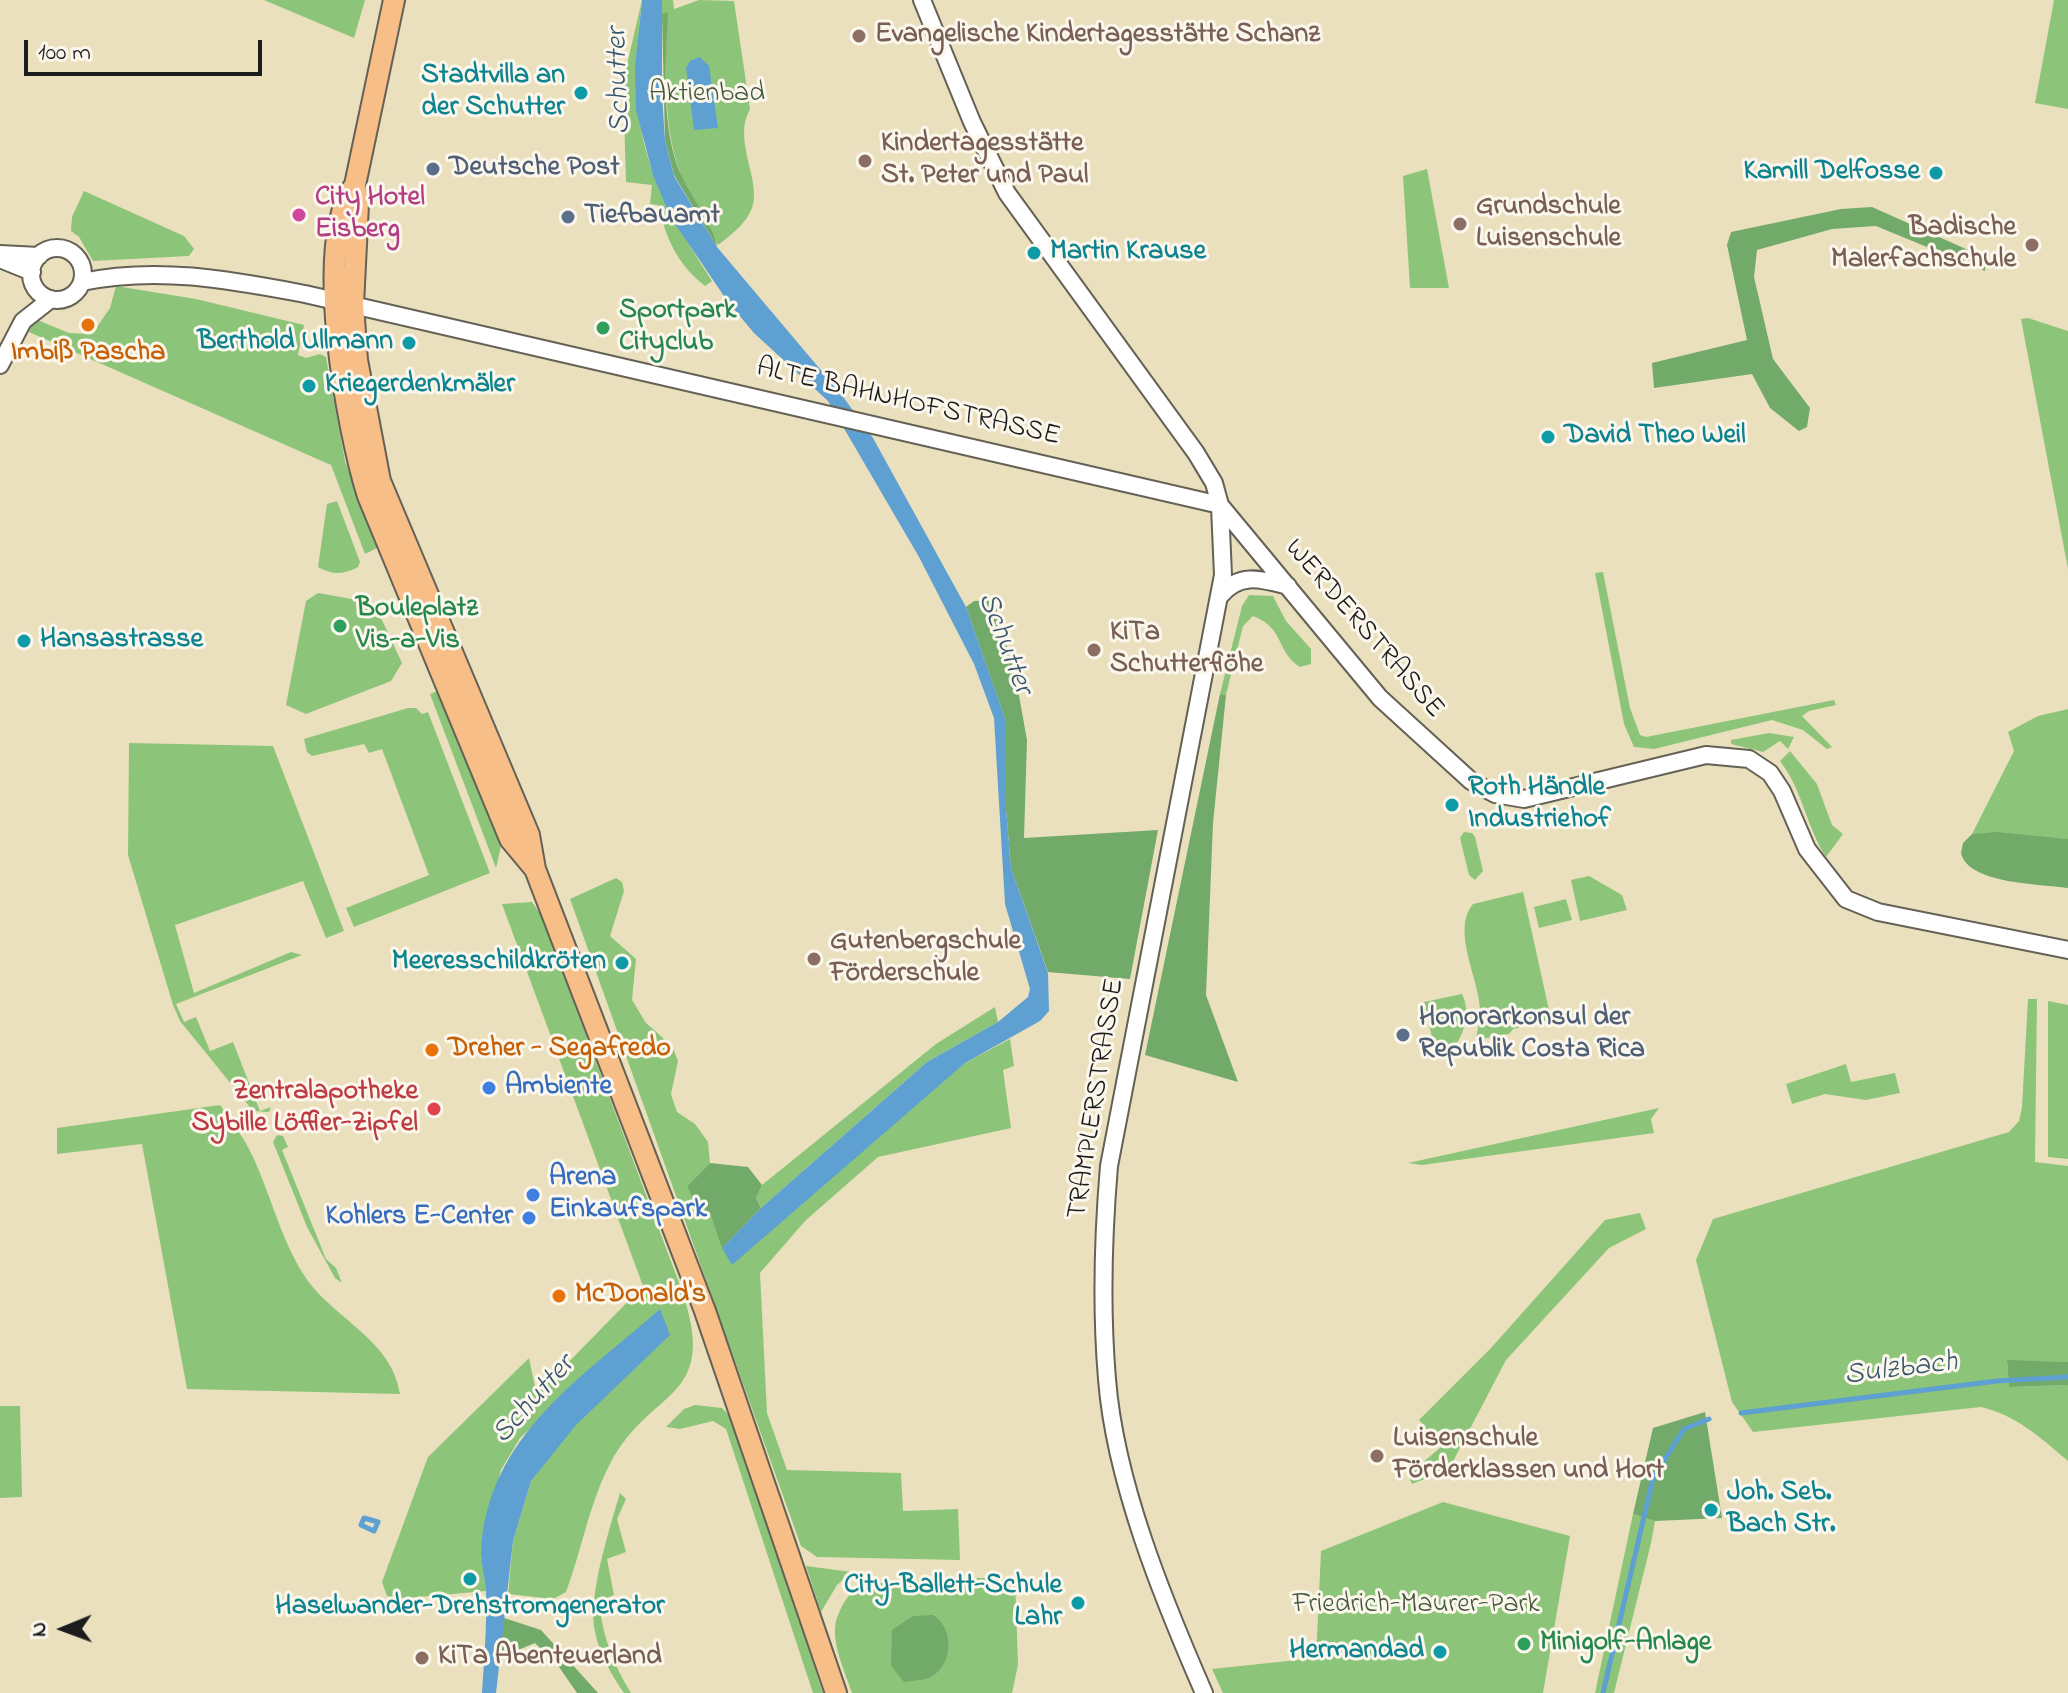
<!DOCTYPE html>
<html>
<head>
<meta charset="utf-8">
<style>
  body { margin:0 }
  #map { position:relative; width:2068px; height:1693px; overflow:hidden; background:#ebe0be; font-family:"Indie Flower",sans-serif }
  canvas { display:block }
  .north { position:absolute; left:24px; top:1589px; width:80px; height:80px; -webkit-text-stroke:6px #fbf7ec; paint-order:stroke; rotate:269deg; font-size:22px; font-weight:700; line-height:32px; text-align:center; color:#1c1c1c }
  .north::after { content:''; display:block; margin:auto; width:28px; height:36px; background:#1c1c1c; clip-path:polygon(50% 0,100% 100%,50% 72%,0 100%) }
  .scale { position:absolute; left:24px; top:40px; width:238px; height:36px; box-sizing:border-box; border:4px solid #1c1c1c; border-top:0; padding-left:10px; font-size:24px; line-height:28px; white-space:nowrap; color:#1c1c1c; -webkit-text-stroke:6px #fbf7ec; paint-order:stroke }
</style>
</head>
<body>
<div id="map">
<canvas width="2068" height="1693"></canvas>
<div class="north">N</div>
<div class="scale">100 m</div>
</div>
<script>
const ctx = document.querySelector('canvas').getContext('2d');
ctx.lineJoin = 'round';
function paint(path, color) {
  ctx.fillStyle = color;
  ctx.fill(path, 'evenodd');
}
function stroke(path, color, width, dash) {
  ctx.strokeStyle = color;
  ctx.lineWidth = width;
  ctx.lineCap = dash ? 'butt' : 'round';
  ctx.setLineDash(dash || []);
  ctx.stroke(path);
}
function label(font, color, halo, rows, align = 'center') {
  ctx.font = font + ' "Indie Flower",sans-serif';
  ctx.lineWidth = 6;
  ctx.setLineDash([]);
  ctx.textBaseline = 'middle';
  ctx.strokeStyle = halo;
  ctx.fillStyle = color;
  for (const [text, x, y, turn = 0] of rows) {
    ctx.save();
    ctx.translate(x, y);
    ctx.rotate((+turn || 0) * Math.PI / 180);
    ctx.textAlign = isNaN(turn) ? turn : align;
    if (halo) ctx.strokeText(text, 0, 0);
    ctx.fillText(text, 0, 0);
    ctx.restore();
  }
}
const green = new Path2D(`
  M 264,0 L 365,0 L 354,38 Z
  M 642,0 C 627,129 643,173 712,281 L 705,286 C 677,264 666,238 658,205 L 650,204 L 652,185 L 626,182 L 623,82 Z
  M 662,0 L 673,0 L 674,9 L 699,0 L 734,1 L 750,109 C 732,140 762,181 752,208 C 746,224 731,235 718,245 C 707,226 694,206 685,185 C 661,131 666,70 667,13 L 662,14 Z
  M 2054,0 L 2068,0 L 2068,109 L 2035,103 Z
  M 1427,169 L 1449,288 L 1410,288 L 1403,176 Z
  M 84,191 L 184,236 L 194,249 L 189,256 L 93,261 L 79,237 L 71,231 L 72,217 Z
  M 116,286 L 196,299 L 304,325 L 298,355 L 306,358 L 320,354 L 326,357 L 345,461 L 377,548 L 365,554 L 331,465 L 29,332 L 35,319 L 69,333 L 92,334 L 110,308 Z
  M 2028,318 L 2068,331 L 2068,569 L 2021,319 Z
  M 337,501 L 360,562 L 358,567 C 342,575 333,575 318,567 L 327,504 Z
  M 1603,572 L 1630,708 L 1640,735 L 1646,737 L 1834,700 L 1836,705 L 1809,711 L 1802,716 L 1832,747 L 1827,749 L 1803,730 L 1772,720 L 1654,749 L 1634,747 L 1624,724 L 1595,573 Z
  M 318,593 L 374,603 L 402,663 L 391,681 L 306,714 L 286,705 L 306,601 Z
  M 1249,595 L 1273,596 L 1286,621 L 1311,649 L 1311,664 L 1300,667 C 1276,652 1285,628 1253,616 L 1243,626 L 1226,695 L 1220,694 L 1242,606 Z
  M 444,688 L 503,837 L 496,868 L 430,694 Z
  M 408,708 L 416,708 L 422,714 L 428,712 L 490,873 L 354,927 L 346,908 L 429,875 L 382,749 L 369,753 L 364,744 L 312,756 L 307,752 L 304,739 Z
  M 2068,709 L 2068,839 L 1972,834 L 2014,751 L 2008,732 L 2038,716 Z
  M 1769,733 L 1794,737 L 1788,749 L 1780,741 L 1763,752 L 1731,744 L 1731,740 Z
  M 129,743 L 273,746 L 344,931 L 326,938 L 303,881 L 175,925 L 194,993 L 291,952 L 302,955 L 176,1004 L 184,1022 L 196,1017 L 210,1051 L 233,1042 L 260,1111 L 271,1107 L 269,1112 L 253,1111 L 180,1021 L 173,1005 L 128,855 Z
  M 1790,751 L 1817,784 L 1832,825 L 1843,834 L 1826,857 C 1806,826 1803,791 1780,761 Z
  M 1464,832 L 1472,833 L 1475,837 L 1483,871 L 1475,880 L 1469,875 L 1460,838 Z
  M 1589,876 L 1622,895 L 1627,910 L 1580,921 L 1571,880 Z
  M 616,878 L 622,882 L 624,891 L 610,936 L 636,959 L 632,1000 L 646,1023 L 672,1046 L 678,1061 L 671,1094 L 677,1112 L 695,1124 L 708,1142 L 710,1163 L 687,1186 L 693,1199 L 711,1216 L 732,1264 L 937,1085 L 965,1063 L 1010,1039 L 1014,1066 L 1003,1070 L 1011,1128 L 878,1157 L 805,1221 L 760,1273 L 767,1413 L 787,1470 L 901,1473 L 903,1511 L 958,1509 L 960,1560 L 817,1557 L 801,1546 L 570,899 Z
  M 1523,892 L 1551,1019 L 1513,1029 L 1509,1034 L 1476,1040 C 1477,1030 1481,1019 1480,1009 C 1479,979 1451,930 1473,904 Z
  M 1566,899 L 1572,920 L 1539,928 L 1534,907 Z
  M 532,902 L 541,915 L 681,1288 C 721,1403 651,1385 610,1464 C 589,1504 582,1550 566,1592 L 553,1599 L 508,1594 L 513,1541 L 531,1481 L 660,1309 L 520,1438 L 501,1470 L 481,1555 L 486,1591 L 397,1599 L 387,1596 L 382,1582 L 428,1457 L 529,1358 L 535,1387 L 554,1377 L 643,1286 L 502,904 Z
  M 1462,994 C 1473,1014 1461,1055 1436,1055 L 1424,1002 Z
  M 2028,999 L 2037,999 L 2035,1162 L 2068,1166 L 2068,1362 L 2007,1361 L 2009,1387 L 2068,1385 L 2068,1461 C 2041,1438 2016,1415 1981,1407 L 1753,1432 L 1732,1402 L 1696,1260 L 1713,1219 L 2009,1132 L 2019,1121 L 2022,1107 Z
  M 2048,1001 L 2068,1005 L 2068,1159 L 2048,1157 Z
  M 995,1007 L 998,1022 L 927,1062 L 761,1208 L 756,1198 L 762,1185 L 936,1044 Z
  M 1846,1064 L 1851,1082 L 1895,1073 L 1900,1093 L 1866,1100 L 1825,1094 L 1792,1104 L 1786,1084 Z
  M 220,1105 C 231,1121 245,1139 253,1157 C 272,1198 282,1244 308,1281 C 338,1321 392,1341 400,1394 L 187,1389 L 142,1144 L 57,1154 L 57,1128 Z
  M 1659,1108 L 1651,1119 L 1654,1133 L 1422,1165 L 1408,1163 Z
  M 277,1135 L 283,1136 L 288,1147 L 282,1150 L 326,1259 L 336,1268 L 342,1283 L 335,1278 L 307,1227 L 273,1142 Z
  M 1640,1213 L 1646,1229 L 1609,1248 L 1506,1360 L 1449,1469 L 1412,1484 L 1408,1475 L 1441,1447 L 1419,1420 L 1491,1348 L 1605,1220 Z
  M 695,1405 L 722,1408 L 733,1419 L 823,1693 L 813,1693 L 726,1429 L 713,1421 L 680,1429 L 666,1427 L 684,1409 Z
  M 0,1406 L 20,1406 L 22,1497 L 0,1498 Z
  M 620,1493 L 626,1499 L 617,1519 L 626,1552 L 607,1559 L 614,1595 L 599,1601 C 602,1635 613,1664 631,1693 L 624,1693 C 612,1676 599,1653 595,1632 C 587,1598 610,1527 620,1493 Z
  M 1443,1502 L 1570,1536 L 1543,1693 L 1223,1693 L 1212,1669 L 1316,1658 L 1321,1551 Z
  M 1633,1514 L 1655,1521 L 1651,1543 L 1614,1693 L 1595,1693 Z
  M 806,1566 L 852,1572 L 837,1585 L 821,1612 Z
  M 1015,1577 L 1018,1665 L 1012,1693 L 852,1693 C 845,1671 831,1644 836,1621 C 839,1611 846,1596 855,1590 C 873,1577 986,1579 1015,1577 Z`);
const forest = new Path2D(`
  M 668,12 C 666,63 661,116 677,165 C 685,189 715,227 717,247 L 674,175 L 665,140 L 662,14 Z
  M 1872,207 L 1986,258 L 1985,271 L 1876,226 L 1832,229 L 1757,250 L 1754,277 L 1773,359 L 1810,408 L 1807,427 L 1799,431 L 1770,408 L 1752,374 L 1654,388 L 1652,363 L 1747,340 L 1727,245 L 1731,232 L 1841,209 Z
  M 994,600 L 1016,679 L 1027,740 L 1024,838 L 1158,830 L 1130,979 L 1048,972 L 1011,868 L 1006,809 L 1006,721 L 966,607 L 974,601 Z
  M 1220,694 L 1226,695 L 1213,823 L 1206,995 L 1238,1082 L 1145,1055 Z
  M 1997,832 L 2068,839 L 2068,888 C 2040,884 1968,884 1961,853 L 1963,843 L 1972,834 Z
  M 710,1163 L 748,1167 L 762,1185 L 756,1198 L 761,1208 L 722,1248 L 711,1216 L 693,1199 L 687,1186 Z
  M 2007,1360 L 2068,1362 L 2068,1385 L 2009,1387 Z
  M 1705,1412 L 1722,1518 L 1655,1521 L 1633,1514 L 1653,1428 Z
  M 933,1615 C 954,1628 954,1664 931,1677 C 924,1680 912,1681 904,1682 L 891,1666 L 892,1630 L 913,1616 Z
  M 504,1618 L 541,1630 L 598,1693 L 577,1693 L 559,1667 L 535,1643 L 499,1658 Z`);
const water = new Path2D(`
  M 642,0 L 662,0 L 662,95 L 665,140 L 674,176 L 717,247 L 841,394 L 873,438 L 966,607 L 1006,721 L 1006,809 L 1011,868 L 1048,973 L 1049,1011 L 1040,1021 L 965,1063 L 732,1265 L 722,1248 L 761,1208 L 927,1062 L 998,1022 L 1028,997 L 1030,989 L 1005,904 L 994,718 L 974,664 L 919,557 L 828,401 L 754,333 L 728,302 L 671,218 L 653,175 L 636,110 L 635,67 Z
  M 700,57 L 709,66 L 718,128 L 694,130 L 686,68 L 690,61 Z
  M 660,1309 L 670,1335 L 576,1425 L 531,1481 L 513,1541 L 496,1693 L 482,1693 C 484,1661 487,1627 486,1595 C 486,1581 481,1566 481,1552 C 487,1436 581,1379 660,1309 Z`);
const stream = new Path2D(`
  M 1741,1413 L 1997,1381 L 2068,1377
  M 364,1518 L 378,1522 L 374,1531 L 361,1525 Z
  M 1603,1693 L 1653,1478 L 1684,1429 L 1709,1419`);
const tertiary = new Path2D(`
  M 922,0 L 972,122 L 1007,193 L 1196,453 L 1214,483 L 1220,505 L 1380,698 L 1471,781 L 1495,794 L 1524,799 L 1706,755 L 1749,759 L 1770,773 L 1782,791 L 1807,849 L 1846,899 L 1878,912 L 2068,950
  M31 274a26 26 0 1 1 52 0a26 26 0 1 1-52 0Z
  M 0,254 L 39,256
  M 0,259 L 32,272
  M 82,282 C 158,266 230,280 305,294 L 1220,505
  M 0,365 L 23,321 L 51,299
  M 1220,596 C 1239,572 1261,579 1288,586
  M 1204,1693 C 1163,1599 1115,1482 1107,1379 C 1101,1308 1103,1237 1109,1166 L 1223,575 L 1220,507`);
const primary = new Path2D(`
  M 394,0 L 355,185 L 358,204 L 353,305 L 357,360 L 380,481 L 529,835 L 535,869 L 705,1311 L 836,1693
  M 355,185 C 312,240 347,430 368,496 L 510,839 L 535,869`);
const markers = [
  [859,36,8,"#8d6e63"],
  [581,93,8,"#0f9aa8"],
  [865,161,8,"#8d6e63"],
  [433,169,8,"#5c6f8a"],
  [1936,173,8,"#0f9aa8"],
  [299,215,8,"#d1479c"],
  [568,217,8,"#5c6f8a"],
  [1460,224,8,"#8d6e63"],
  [2032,245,8,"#8d6e63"],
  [1034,253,8,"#0f9aa8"],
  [88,325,8,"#e8710a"],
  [603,328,8,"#2e9e5b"],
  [409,343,8,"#0f9aa8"],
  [309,386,8,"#0f9aa8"],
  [1548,437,8,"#0f9aa8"],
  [340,626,8,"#2e9e5b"],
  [24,641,8,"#0f9aa8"],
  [1094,650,8,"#8d6e63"],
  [1452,805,8,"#0f9aa8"],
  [814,959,8,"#8d6e63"],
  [622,963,8,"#0f9aa8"],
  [1403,1035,8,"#5c6f8a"],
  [432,1050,8,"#e8710a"],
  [489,1088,8,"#3f7fe0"],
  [434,1109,8,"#e0444e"],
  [533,1195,8,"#3f7fe0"],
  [529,1218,8,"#3f7fe0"],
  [559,1296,8,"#e8710a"],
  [1377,1456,8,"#8d6e63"],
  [1711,1510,8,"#0f9aa8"],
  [470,1579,8,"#0f9aa8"],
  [1078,1603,8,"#0f9aa8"],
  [1524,1644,8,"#2e9e5b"],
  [1440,1652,8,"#0f9aa8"],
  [422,1658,8,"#8d6e63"]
];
const educationNames = [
  ["Evangelische Kindertagesstätte Schanz",875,36],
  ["Kindertagesstätte",881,145],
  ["St. Peter und Paul",881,177],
  ["Grundschule",1476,208],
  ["Luisenschule",1476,240],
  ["Badische",2016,229,"right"],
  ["Malerfachschule",2016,261,"right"],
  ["KiTa",1110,634],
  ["Schutterflöhe",1110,666],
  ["Gutenbergschule",830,943],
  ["Förderschule",830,975],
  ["Luisenschule",1393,1440],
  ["Förderklassen und Hort",1393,1472],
  ["KiTa Abenteuerland",438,1658]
];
const cultureNames = [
  ["Stadtvilla an",565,77],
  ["der Schutter",565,109],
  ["Kamill Delfosse",1920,173],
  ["Martin Krause",1050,253,"left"],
  ["Berthold Ullmann",393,343],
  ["Kriegerdenkmäler",325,386,"left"],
  ["David Theo Weil",1564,437,"left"],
  ["Hansastrasse",40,641,"left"],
  ["Roth Händle",1468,789,"left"],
  ["Industriehof",1468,821,"left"],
  ["Meeresschildkröten",606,963],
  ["Joh. Seb.",1727,1494,"left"],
  ["Bach Str.",1727,1526,"left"],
  ["City-Ballett-Schule",1062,1587],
  ["Lahr",1062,1619],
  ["Haselwander-Drehstromgenerator",470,1608,"center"],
  ["Hermandad",1424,1652]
];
const parkNames = [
  ["Aktienbad",707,95],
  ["Friedrich-Maurer-Park",1416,1606]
];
const serviceNames = [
  ["Deutsche Post",449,169],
  ["Tiefbauamt",584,217],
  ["Honorarkonsul der",1419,1019],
  ["Republik Costa Rica",1419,1051]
];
const hotelNames = [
  ["City Hotel",315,199],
  ["Eisberg",315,231]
];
const leisureNames = [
  ["Sportpark",619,312],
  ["Cityclub",619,344],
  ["Bouleplatz",356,610],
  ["Vis-a-Vis",356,642],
  ["Minigolf-Anlage",1540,1644]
];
const foodNames = [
  ["Imbiß Pascha",88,354,"center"],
  ["Dreher - Segafredo",448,1050],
  ["McDonald's",575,1296]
];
const streetNames = [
  ["ALTE BAHNHOFSTRASSE",908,404,13],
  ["WERDERSTRASSE",1363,630,49],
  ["TRAMPLERSTRASSE",1098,1099,-81]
];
const shopNames = [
  ["Ambiente",505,1088],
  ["Arena",549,1179],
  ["Einkaufspark",549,1211],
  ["Kohlers E-Center",513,1218,"right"]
];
const healthNames = [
  ["Zentralapotheke",418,1093],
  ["Sybille Löffler-Zipfel",418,1125]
];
const waterNames = [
  ["Schutter",621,81,-92],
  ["Schutter",1003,644,69],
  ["Sulzbach",1901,1371,-7],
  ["Schutter",535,1401,-48]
];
paint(green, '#8cc579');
paint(forest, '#71aa69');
paint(water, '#5da0d1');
stroke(stream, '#5da0d1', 5);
stroke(tertiary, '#646155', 20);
stroke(primary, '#646155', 24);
stroke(tertiary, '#fff', 16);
stroke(primary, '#f7be88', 20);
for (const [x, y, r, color] of markers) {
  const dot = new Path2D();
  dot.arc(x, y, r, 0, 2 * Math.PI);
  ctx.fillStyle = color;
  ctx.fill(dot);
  stroke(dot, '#fbf7ec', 3);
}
label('bold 28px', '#785e54', '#fbf7ec', educationNames, 'left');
label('bold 28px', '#0d838f', '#fbf7ec', cultureNames, 'right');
label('28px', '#43573d', '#fbf7ec', parkNames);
label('bold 28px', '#4e5e75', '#fbf7ec', serviceNames, 'left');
label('bold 28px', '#b23c85', '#fbf7ec', hotelNames, 'left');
label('bold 28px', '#27864d', '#fbf7ec', leisureNames, 'left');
label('bold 28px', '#c56008', '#fbf7ec', foodNames, 'left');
label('28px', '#1c1c1c', '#fbf7ec', streetNames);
label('bold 28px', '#366cbe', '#fbf7ec', shopNames, 'left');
label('bold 28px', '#be3a42', '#fbf7ec', healthNames, 'right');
label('italic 30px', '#39576d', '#fbf7ec', waterNames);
</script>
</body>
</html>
